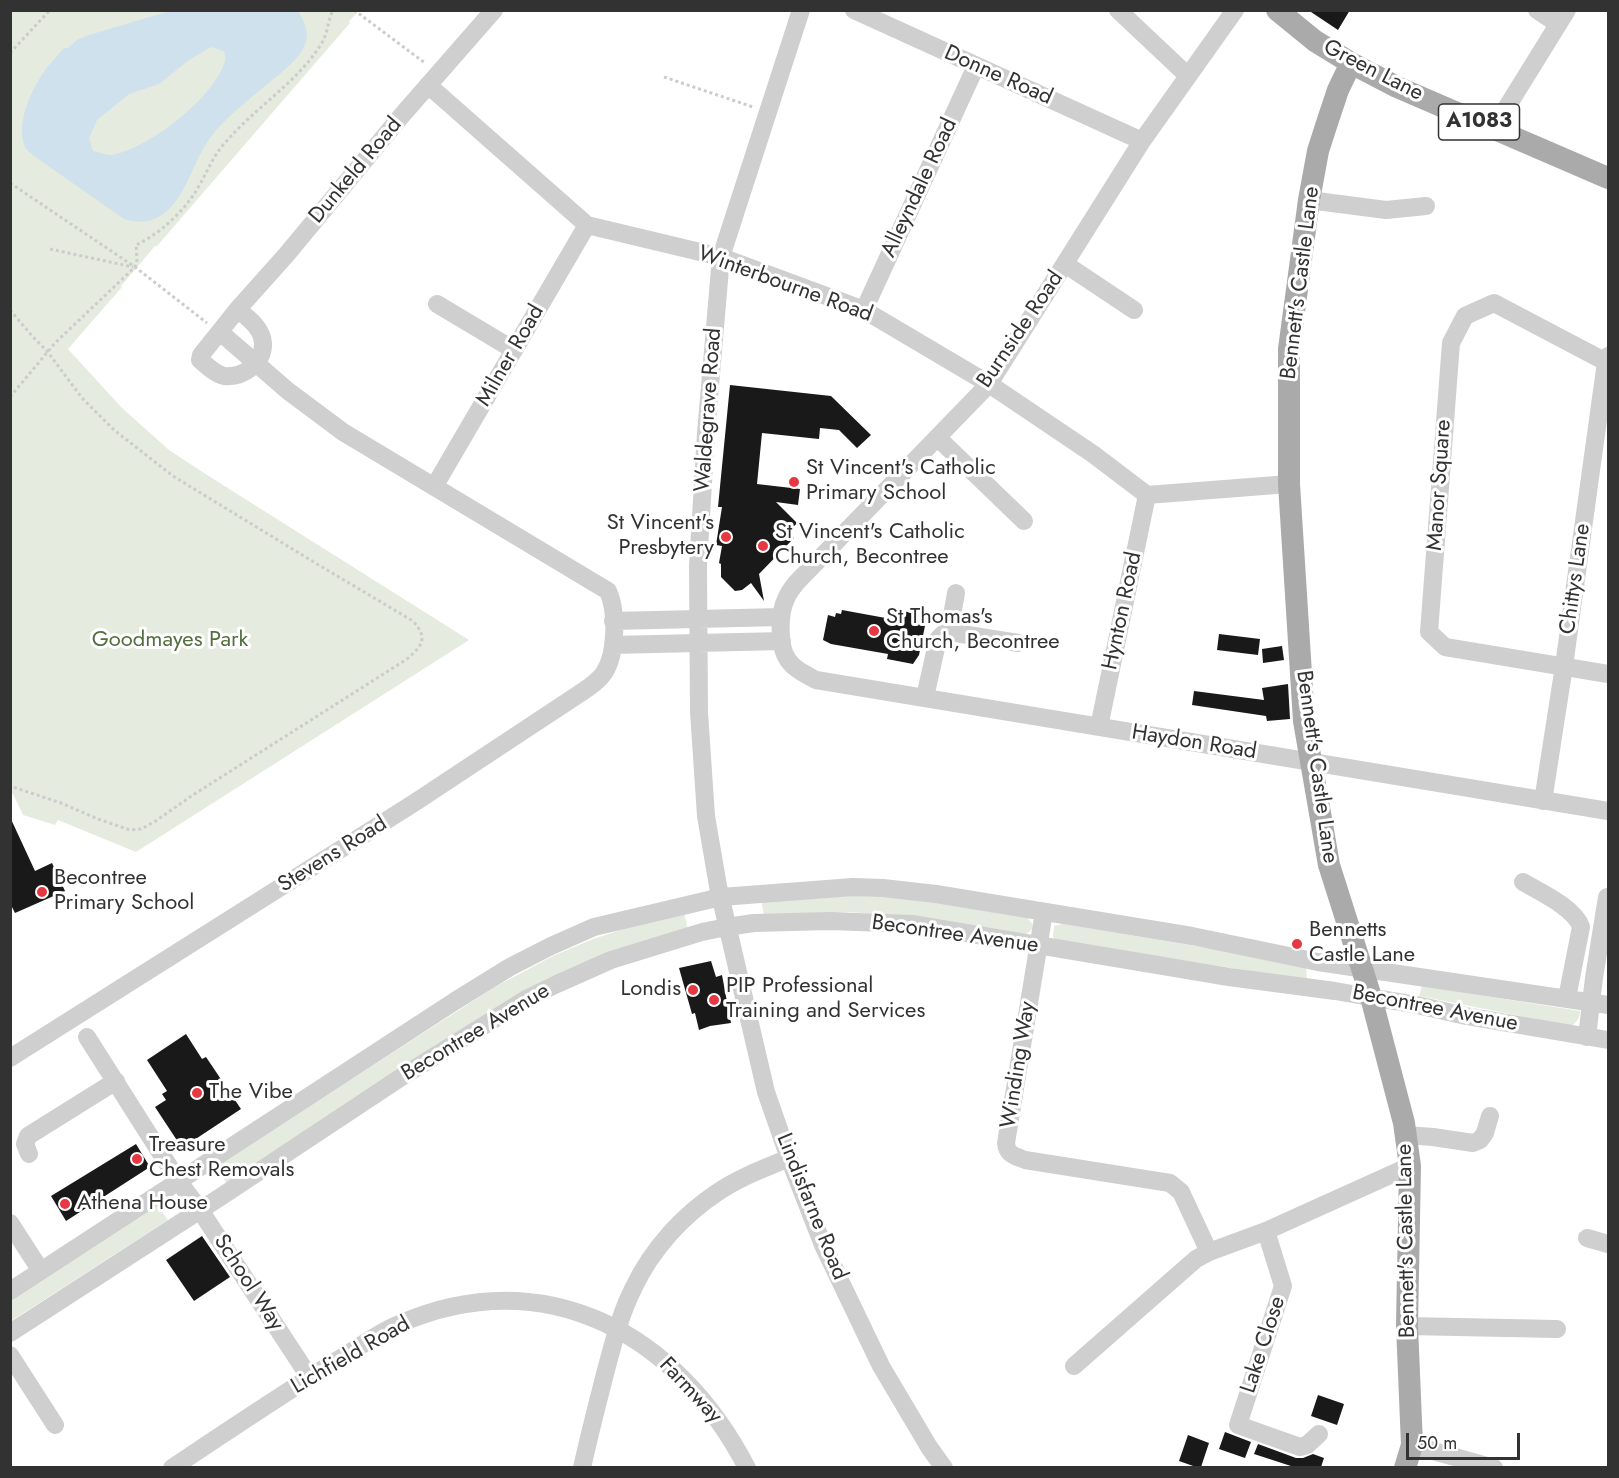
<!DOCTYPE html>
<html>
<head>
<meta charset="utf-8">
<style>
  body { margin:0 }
  #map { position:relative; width:1619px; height:1478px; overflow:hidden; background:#fff; font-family:Jost,sans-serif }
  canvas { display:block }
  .frame { position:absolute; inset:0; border:12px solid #323232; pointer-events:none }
  .scale { position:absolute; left:1406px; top:1433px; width:114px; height:27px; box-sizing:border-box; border:3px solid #323232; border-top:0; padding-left:8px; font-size:18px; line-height:21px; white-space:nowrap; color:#323232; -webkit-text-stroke:4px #fff; paint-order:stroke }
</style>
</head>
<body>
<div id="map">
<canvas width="1619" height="1478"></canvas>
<div class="frame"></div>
<div class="scale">50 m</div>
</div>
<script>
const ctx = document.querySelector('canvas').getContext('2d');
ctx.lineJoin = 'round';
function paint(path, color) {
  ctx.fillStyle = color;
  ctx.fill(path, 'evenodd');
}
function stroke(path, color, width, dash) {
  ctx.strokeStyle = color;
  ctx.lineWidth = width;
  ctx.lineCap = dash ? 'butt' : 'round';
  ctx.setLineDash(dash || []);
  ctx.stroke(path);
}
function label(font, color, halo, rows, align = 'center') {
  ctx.font = font + ' Jost,sans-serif';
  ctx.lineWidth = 6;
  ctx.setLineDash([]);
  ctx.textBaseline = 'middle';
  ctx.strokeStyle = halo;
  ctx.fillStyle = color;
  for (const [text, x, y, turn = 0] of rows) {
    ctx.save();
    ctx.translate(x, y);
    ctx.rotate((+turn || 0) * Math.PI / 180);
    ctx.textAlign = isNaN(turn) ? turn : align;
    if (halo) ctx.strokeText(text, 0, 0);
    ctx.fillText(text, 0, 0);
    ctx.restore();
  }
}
const green = new Path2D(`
  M 11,11 L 359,11 L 349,21 L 350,23 L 157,246 L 155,246 L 121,286 L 122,287 L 68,349 L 122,408 L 169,450 L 207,475 L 469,640 L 136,852 L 58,820 L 55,825 L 23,815 L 13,794 L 11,794 Z
  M 844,893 L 891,896 L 1027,917 L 1033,925 C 1032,931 1029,933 1023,935 L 906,917 L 850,912 L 764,917 L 761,898 Z
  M 684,912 L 688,930 L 613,952 L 227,1184 L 216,1166 L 495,987 L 553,956 L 593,939 L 651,920 Z
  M 1063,924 L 1274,959 L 1306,967 L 1307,980 L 1055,940 L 1053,937 L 1054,926 Z
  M 1422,986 L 1580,1011 C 1580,1018 1577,1022 1571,1026 L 1419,996 Z
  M 157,1205 L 168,1220 L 11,1321 L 11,1299 Z`);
const water = new Path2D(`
  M 173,10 L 298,11 C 305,23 311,35 303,49 C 296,61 282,72 271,81 C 251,98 222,120 208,141 C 192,164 186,197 163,214 C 151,223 137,223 124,219 L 34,156 C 32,154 29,152 27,150 C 14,130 29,95 40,78 C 46,67 56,58 64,48 L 68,48 L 77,40 L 89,35 ZM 211,47 L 224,51 C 225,56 226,60 224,64 C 212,99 147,150 111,155 C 106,155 99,152 93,151 L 89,138 L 97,120 L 129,94 L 159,84 L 189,60 Z`);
const building = new Path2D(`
  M 1308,10 L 1350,10 L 1338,30 Z
  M 730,385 L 831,396 L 871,435 L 857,448 L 839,430 L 820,428 L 819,439 L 762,433 L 757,484 L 800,489 L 798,505 L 776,502 L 797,523 L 788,533 L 794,538 L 759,574 L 764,601 L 751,583 L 742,590 L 735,591 L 721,577 L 721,564 L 719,563 L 722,546 L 716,545 L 722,507 L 718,507 Z
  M 842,610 L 902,621 L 903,611 L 927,616 L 919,655 L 913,664 L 887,659 L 888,654 L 831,644 L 823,640 L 828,615 L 835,617 L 836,613 L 841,614 Z
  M 1219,634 L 1260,639 L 1258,655 L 1217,650 Z
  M 1282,646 L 1284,660 L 1263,663 L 1262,649 Z
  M 1288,684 L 1290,719 L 1267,721 L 1266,716 L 1192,705 L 1194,691 L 1264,700 L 1262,688 Z
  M 10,817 L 35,871 L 52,863 L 65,891 L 15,913 L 10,903 Z
  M 711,961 L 716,977 L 722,975 L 731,1023 L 710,1026 L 699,1030 L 695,1013 L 692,1014 L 679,968 Z
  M 186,1034 L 202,1059 L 206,1057 L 241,1109 L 182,1148 L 155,1107 L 166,1100 L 162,1094 L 167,1091 L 147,1060 Z
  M 136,1144 L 150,1167 L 66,1221 L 51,1196 Z
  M 202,1236 L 230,1277 L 194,1301 L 166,1260 Z
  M 1318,1395 L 1344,1404 L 1337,1425 L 1311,1416 Z
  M 1225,1432 L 1251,1442 L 1245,1458 L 1219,1449 Z
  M 1188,1435 L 1209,1443 L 1201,1467 L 1196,1467 L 1179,1461 Z
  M 1258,1444 L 1296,1458 L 1303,1458 L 1313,1454 L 1324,1458 L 1321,1467 L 1294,1467 L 1254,1454 Z`);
const path = new Path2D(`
  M 354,10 L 425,63
  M 10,53 L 50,10
  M 664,77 L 753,107
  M 10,183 L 135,267 L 207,323
  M 50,249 L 133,267
  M 10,310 L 33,337 L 47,351 L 82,398 L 114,430 L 173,476 L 317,564 L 413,621 C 428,638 423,645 407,659 L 193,795 L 154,822 L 141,829 L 130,830 L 98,819 L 61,803 L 10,786
  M 10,397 L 55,343 L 135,267 L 137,260 L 136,245 C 159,234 180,215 194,194 C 205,178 211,158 225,143 C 255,107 299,82 323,41 C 328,31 328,20 333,10`);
const minor = new Path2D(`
  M 801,10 L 721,257 L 706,433 L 698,566 L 699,712 L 706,816 L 718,886 L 766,1092 L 789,1158 L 823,1245 L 881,1366 L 929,1447 L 944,1468
  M 854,10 L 1142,141
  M 1118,10 L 1188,76
  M 1235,10 L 1142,141 L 989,384 L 797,582 C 793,587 788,593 786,599 C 779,613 778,646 788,660 C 795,670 805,674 816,680 L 1608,811
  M 1537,10 L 1558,24
  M 428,85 L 587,225 L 721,257 L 864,310 L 989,384 L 1093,454 L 1147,495 L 1289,484
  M 1494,128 L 1567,10
  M 1309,200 L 1386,210 L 1426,206
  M 1065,264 L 1134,310
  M 437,304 L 514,350
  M 237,310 C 248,317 262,328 263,343 C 264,363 243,378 224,376 C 215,374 207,366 200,360 L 201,355 L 237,310 L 287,254 L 403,114 L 494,10
  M 864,310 L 976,66
  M 1608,363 L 1494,303 L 1465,316 L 1451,343 L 1429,632 L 1445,647 L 1608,674
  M 938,438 L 1024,521
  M 434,487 L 587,225
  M 613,621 L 781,617
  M 949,632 L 956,593
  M 613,645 L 782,641
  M 925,697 L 938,639 L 943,634 L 949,632 L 1018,643
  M 1099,727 L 1147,495
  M 1543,801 L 1564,666 L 1606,362 L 1608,356
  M 1523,882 C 1540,892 1575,908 1581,927 L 1567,998
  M 1044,912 L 1006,1143 C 1007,1155 1015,1156 1025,1160 L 1170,1183 L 1181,1192 L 1209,1252
  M 87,1037 L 179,1182 L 200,1210 L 310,1378
  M 1587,1037 L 1594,978 L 1607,897
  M 10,1058 L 414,803 L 579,694 C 588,688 598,682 604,673 C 617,653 617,611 608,591 L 343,432 L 288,391 L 220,332
  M 1406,1135 L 1433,1137 L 1473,1143 L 1480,1140 L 1485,1133 L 1490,1116
  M 29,1154 L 25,1144 L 28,1136 L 116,1081
  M 10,1223 L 41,1271
  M 1266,1231 L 1283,1286 L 1238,1425 L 1300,1447 L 1307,1445 L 1319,1434
  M 1587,1238 L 1608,1244
  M 10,1291 L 455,1001 L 510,967 L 551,946 L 594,927 L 721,897 L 853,887 L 883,888 L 936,894 L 1192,936 L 1318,962 L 1608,1005
  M 1407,1326 L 1557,1329
  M 10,1333 L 222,1196 L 403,1076 L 528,998 L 557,984 L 611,960 L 702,932 L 727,927 L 754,923 L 830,921 L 912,924 L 1229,977 L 1335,991 L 1417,1005 L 1466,1016 L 1608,1040
  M 10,1355 L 55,1425
  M 1074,1366 L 1196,1259 L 1209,1252 L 1266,1231 L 1410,1166
  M 1412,1445 L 1494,1468
  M 172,1468 C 226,1432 281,1395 336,1361 C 357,1349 377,1333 399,1324 C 545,1260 678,1334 747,1468
  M 582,1468 C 589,1436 597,1405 605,1374 C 613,1344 620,1314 634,1287 C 652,1249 683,1215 718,1192 C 740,1177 765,1168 789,1158`);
const major = new Path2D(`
  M 1277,10 L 1315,41 L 1351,63 L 1397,87 L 1608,178
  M 1351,63 L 1338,90 L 1327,123 L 1318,151 L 1309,200 L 1289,349 L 1289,484 L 1304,721 L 1329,865 L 1371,997 L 1404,1123 L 1410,1166 L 1407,1326 L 1412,1445 L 1405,1468`);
const markers = [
  [794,482,6,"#e53843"],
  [726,537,6,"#e53843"],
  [763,546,6,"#e53843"],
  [874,631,6,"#e53843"],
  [42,892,6,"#e53843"],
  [1297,944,6,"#e53843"],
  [693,990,6,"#e53843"],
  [714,1000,6,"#e53843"],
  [197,1093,6,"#e53843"],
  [137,1159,6,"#e53843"],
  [65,1204,6,"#e53843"]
];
const shields = [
  [1479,122,81]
];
const shieldNames = [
  ["A1083",1479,122]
];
const streetNames = [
  ["Green Lane",1373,71,27],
  ["Donne Road",998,76,24],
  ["Dunkeld Road",356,171,-50],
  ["Alleyndale Road",920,188,-65],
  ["Bennett's Castle Lane",1301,283,-83],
  ["Winterbourne Road",785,285,20],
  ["Burnside Road",1021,330,-56],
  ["Milner Road",511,356,-60],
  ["Waldegrave Road",709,410,-86],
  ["Manor Square",1440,485,-86],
  ["Chittys Lane",1576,579,-82],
  ["Hynton Road",1123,611,-78],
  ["Haydon Road",1194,743,9],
  ["Bennett's Castle Lane",1316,767,82],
  ["Stevens Road",333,855,-32],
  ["Becontree Avenue",955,935,8],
  ["Becontree Avenue",1435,1009,11],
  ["Becontree Avenue",476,1033,-31],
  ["Winding Way",1019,1065,-81],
  ["Lindisfarne Road",811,1207,68],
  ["Bennett's Castle Lane",1407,1241,-91],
  ["School Way",248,1283,57],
  ["Lake Close",1264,1345,-72],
  ["Lichfield Road",351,1356,-30],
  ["Farmway",690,1391,47]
];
const poiNames = [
  ["St Vincent's Catholic",806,469],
  ["Primary School",806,494],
  ["St Vincent's",714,524,"right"],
  ["Presbytery",714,549,"right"],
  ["St Vincent's Catholic",775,533],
  ["Church, Becontree",775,558],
  ["St Thomas's",886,618],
  ["Church, Becontree",886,643],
  ["Becontree",54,879],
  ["Primary School",54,904],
  ["Bennetts",1309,931],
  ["Castle Lane",1309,956],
  ["PIP Professional",726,987],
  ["Training and Services",726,1012],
  ["Londis",681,990,"right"],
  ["The Vibe",209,1093],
  ["Treasure",149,1146],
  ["Chest Removals",149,1171],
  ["Athena House",77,1204]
];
const parkNames = [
  ["Goodmayes Park",170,641]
];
paint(green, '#e5ebde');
paint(water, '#cee1ed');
paint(building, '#191919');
stroke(path, '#ccc', 3, [3, 3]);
stroke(minor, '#cfcfcf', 18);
stroke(major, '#aaa', 22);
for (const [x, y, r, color] of markers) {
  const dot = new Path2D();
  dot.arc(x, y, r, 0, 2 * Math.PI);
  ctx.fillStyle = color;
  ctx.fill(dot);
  stroke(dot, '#fff', 2);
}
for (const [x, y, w] of shields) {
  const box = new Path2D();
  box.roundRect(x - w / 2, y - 18, w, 36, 4.5);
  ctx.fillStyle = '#fff';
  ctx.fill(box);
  stroke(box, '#323232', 1.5);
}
label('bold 21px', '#323232', null, shieldNames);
label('22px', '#323232', '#fff', streetNames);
label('22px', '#323232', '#fff', poiNames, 'left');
label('22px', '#546e3f', '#fff', parkNames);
</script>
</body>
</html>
